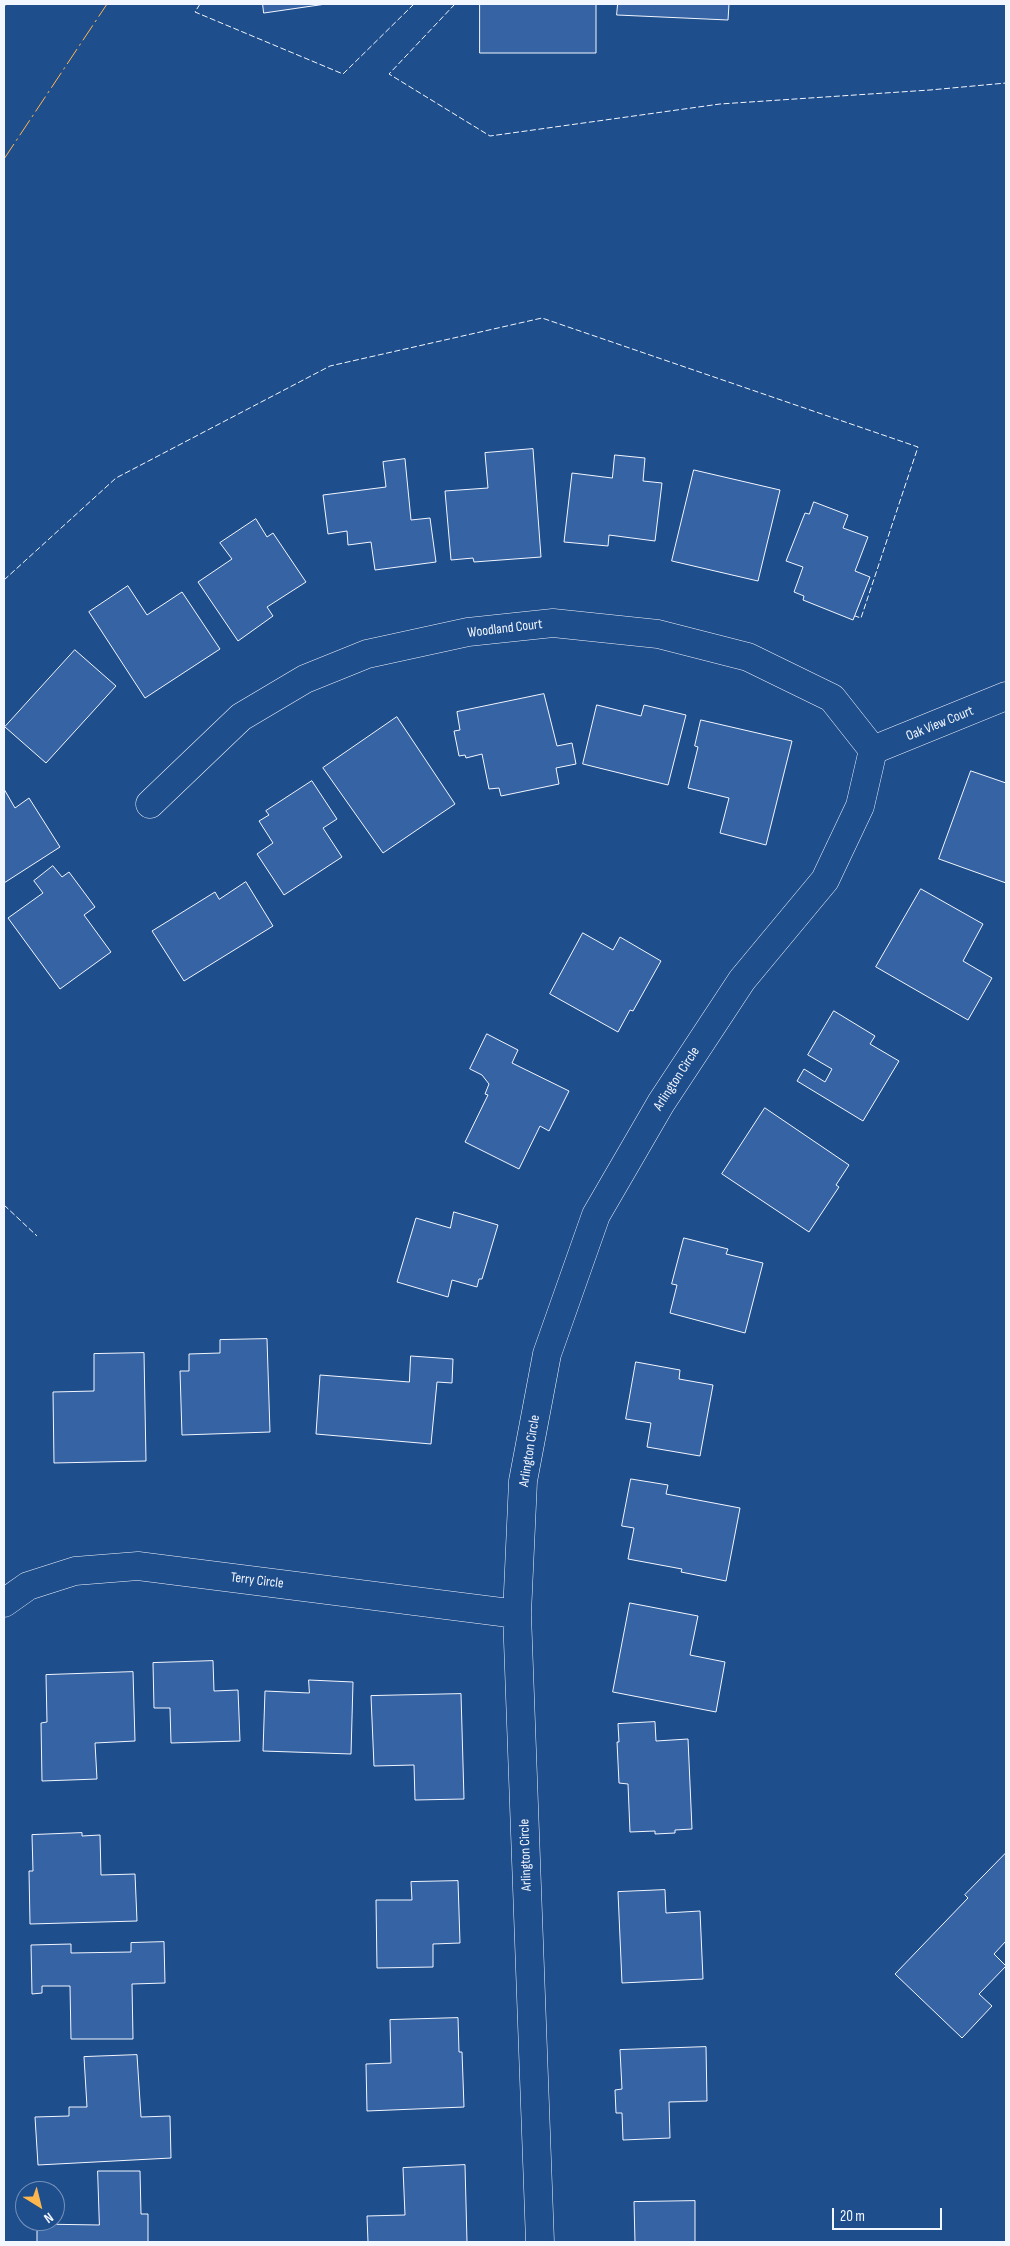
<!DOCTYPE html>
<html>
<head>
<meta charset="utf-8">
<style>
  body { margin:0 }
  #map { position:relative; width:1010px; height:2246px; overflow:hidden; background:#1f4e8c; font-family:"Sofia Sans Condensed",sans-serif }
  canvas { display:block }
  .frame { position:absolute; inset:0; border:5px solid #f2f6ff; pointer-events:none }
  .north { position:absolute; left:15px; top:2181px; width:50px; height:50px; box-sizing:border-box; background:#1f4e8c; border:1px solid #7391ba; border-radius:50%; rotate:144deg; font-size:14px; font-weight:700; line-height:20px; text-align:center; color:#f2f6ff }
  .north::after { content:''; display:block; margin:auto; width:18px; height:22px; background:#ffb74d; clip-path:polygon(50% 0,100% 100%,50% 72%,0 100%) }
  .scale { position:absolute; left:832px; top:2208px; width:110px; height:22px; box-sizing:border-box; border:2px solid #f2f6ff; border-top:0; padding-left:6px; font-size:15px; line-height:18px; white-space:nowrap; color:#f2f6ff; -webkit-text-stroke:4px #1f4e8c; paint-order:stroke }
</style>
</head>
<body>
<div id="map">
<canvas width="1010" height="2246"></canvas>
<div class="frame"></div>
<div class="north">N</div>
<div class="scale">20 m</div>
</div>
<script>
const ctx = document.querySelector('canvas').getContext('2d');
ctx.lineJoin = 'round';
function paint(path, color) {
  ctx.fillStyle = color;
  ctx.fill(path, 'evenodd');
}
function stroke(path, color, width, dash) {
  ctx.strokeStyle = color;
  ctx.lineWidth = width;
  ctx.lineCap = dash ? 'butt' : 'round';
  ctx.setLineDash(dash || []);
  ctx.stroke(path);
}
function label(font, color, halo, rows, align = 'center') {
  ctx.font = font + ' "Sofia Sans Condensed",sans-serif';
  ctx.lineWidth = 4;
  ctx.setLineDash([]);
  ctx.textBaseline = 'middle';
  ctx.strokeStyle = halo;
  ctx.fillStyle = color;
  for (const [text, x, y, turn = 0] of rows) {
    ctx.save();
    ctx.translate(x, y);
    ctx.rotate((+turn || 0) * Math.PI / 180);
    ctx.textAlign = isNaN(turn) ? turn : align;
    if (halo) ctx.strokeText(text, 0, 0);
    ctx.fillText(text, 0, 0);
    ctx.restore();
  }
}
const building = new Path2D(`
  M 263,4 L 326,4 L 264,13 Z
  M 480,4 L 596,4 L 596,53 L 480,53 Z
  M 618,4 L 729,4 L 728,20 L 617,15 Z
  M 533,449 L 541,557 L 474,562 L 473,558 L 451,560 L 445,491 L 488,488 L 485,453 Z
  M 615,455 L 645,458 L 643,481 L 662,483 L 655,541 L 609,535 L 608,546 L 564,542 L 572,473 L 612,478 Z
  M 405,459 L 411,520 L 430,518 L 436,562 L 375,570 L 371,542 L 348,545 L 347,531 L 328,534 L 323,495 L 386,487 L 383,462 Z
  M 694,470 L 780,490 L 758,581 L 672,561 Z
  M 814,502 L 848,515 L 843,528 L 868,537 L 855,571 L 870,577 L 853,620 L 803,600 L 804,596 L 794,592 L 803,567 L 786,561 L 805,513 L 809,514 Z
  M 256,519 L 267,537 L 273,533 L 306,582 L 267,607 L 273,616 L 238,641 L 198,582 L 232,559 L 220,543 Z
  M 128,586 L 147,615 L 182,592 L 220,649 L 145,698 L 89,612 Z
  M 75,650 L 116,686 L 46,763 L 5,727 Z
  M 544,694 L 557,746 L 572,743 L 576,764 L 556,768 L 559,784 L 501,796 L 499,788 L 489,789 L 482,754 L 466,758 L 465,755 L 459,756 L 454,731 L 460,730 L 457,712 Z
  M 597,705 L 641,716 L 644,705 L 686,715 L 668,785 L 583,764 Z
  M 397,717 L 455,804 L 383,853 L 323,768 Z
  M 701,720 L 792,741 L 766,845 L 720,833 L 729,798 L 688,788 L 698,747 L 695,746 Z
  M 971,771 L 1006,783 L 1006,883 L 939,859 Z
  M 312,781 L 337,819 L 323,828 L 342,857 L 284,895 L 257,854 L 273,843 L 259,821 L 269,815 L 266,811 Z
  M 4,789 L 15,808 L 29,798 L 60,847 L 4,883 Z
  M 53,866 L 62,877 L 69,872 L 95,907 L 84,915 L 111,952 L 60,989 L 8,918 L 43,893 L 34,881 Z
  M 246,882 L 273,926 L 184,981 L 152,931 L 215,892 L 219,899 Z
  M 921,889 L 983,924 L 963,961 L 992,978 L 968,1020 L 876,967 Z
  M 583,933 L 613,950 L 620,937 L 661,961 L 633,1011 L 630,1010 L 618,1032 L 550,994 Z
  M 834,1011 L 875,1036 L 870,1044 L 899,1061 L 863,1121 L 797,1081 L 804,1069 L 825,1082 L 832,1069 L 808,1055 Z
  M 487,1034 L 518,1050 L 512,1063 L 569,1091 L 549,1131 L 540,1126 L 519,1169 L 465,1142 L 488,1095 L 485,1094 L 489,1084 L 482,1075 L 470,1069 Z
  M 765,1108 L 849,1165 L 836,1185 L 839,1187 L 809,1232 L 722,1174 Z
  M 454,1212 L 498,1225 L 482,1279 L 479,1279 L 477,1287 L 452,1280 L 448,1297 L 397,1282 L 416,1218 L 450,1228 Z
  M 684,1238 L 728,1249 L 726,1254 L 763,1263 L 745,1333 L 670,1313 L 677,1285 L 672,1284 Z
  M 267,1339 L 270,1432 L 182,1435 L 180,1371 L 189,1371 L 189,1354 L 220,1353 L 220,1340 Z
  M 144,1353 L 146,1461 L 54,1463 L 53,1392 L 94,1391 L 94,1354 Z
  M 411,1356 L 453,1359 L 452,1383 L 437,1382 L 431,1444 L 316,1434 L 320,1375 L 409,1382 Z
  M 636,1362 L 680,1370 L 679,1379 L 713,1385 L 700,1456 L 647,1447 L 651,1423 L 626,1419 Z
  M 631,1479 L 668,1485 L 666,1494 L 740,1508 L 726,1581 L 681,1572 L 682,1569 L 628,1559 L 634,1528 L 622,1526 Z
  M 630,1603 L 698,1616 L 690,1655 L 725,1662 L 716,1712 L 613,1692 Z
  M 213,1661 L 214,1691 L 238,1690 L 240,1741 L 171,1743 L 170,1708 L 154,1708 L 153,1663 Z
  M 133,1672 L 135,1741 L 95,1743 L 97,1779 L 42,1781 L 41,1723 L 47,1722 L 46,1675 Z
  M 309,1680 L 353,1682 L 351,1754 L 263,1751 L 265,1691 L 309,1693 Z
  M 461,1694 L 464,1799 L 415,1800 L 414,1765 L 374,1766 L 371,1696 Z
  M 655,1722 L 656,1741 L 688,1739 L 692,1829 L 675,1830 L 675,1833 L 655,1834 L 655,1831 L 630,1832 L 628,1784 L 619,1783 L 617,1742 L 619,1742 L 618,1724 Z
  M 82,1833 L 82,1836 L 100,1835 L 101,1875 L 135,1874 L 137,1921 L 30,1924 L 29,1871 L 33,1871 L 32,1835 Z
  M 1006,1853 L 1006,1941 L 994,1954 L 1006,1966 L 979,1994 L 992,2006 L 962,2038 L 895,1974 L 968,1898 L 965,1895 Z
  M 458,1881 L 460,1943 L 433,1944 L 433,1967 L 377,1968 L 376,1900 L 412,1900 L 411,1882 Z
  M 665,1890 L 666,1913 L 700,1911 L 703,1979 L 622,1983 L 618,1892 Z
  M 164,1942 L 165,1983 L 132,1984 L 133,2039 L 71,2039 L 70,1986 L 42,1986 L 42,1993 L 32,1994 L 31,1945 L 71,1944 L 71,1953 L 131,1952 L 131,1943 Z
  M 458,2018 L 459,2052 L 462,2052 L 464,2107 L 367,2111 L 366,2064 L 391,2063 L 390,2020 Z
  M 706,2047 L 707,2101 L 669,2102 L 670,2138 L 623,2140 L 622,2113 L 616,2113 L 615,2090 L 622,2089 L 620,2050 Z
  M 137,2055 L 141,2117 L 170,2116 L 171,2158 L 38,2165 L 35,2117 L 69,2116 L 69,2107 L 87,2107 L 84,2057 Z
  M 465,2165 L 467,2242 L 368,2242 L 367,2216 L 405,2215 L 403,2168 Z
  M 98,2171 L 140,2171 L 141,2214 L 148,2214 L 148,2242 L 37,2242 L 37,2224 L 99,2225 Z
  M 695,2201 L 695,2242 L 635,2242 L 634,2202 Z`);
const minor = new Path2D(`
  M 873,750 L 1006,696
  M 150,804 L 241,717 L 305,679 L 367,654 L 468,632 L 553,623 L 658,634 L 748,657 L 832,698 L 873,750
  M 4,1603 L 28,1586 L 75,1571 L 138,1566 L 517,1614
  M 540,2242 L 517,1614 L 523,1481 L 547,1354 L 596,1215 L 661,1103 L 742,980 L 825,880 L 860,806 L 873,750`);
const fence = new Path2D(`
  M 200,4 L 195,12 L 343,74 L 414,4
  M 455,4 L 389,74 L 490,136 L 720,104 L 930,90 L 1006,83
  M 4,580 L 116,478 L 330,366 L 542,318 L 918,447 L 861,618 L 855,616
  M 4,1205 L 37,1236`);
const power = new Path2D(`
  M 4,7 L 6,4
  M 4,159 L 107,4`);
const streetNames = [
  ["Woodland Court",505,629,-7],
  ["Oak View Court",940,724,-22],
  ["Arlington Circle",677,1079,-57],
  ["Arlington Circle",530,1451,-81],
  ["Terry Circle",257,1581,7],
  ["Arlington Circle",526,1855,-92]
];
paint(building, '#3563a3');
stroke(building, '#f2f6ff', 1);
stroke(minor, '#f2f6ff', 29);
stroke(minor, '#1f4e8c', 28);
stroke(fence, '#f2f6ff', 1, [6, 2.5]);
stroke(power, '#ffb74d', 1, [18, 4, 2.5, 4]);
label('14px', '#f2f6ff', '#1f4e8c', streetNames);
</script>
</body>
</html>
